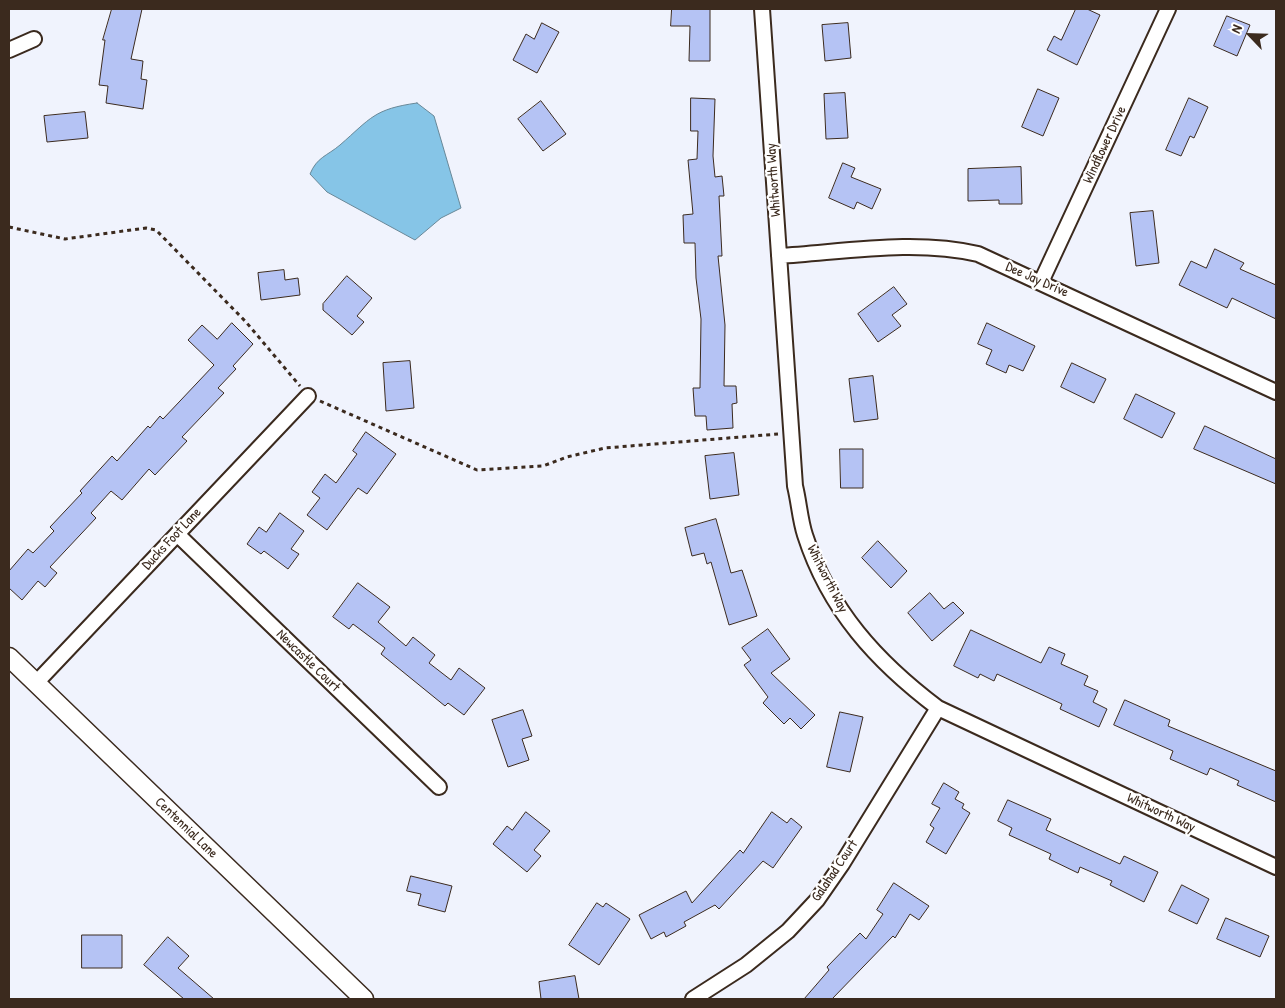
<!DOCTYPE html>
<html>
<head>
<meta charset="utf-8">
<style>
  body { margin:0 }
  #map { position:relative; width:1285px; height:1008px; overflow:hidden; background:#f0f3fd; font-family:"Patrick Hand",sans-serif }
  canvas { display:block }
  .frame { position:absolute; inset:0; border:10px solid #3b2a1e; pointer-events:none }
  .north { position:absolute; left:1225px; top:10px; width:50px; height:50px; -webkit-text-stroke:4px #fff; paint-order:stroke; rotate:294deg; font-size:14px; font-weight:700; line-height:20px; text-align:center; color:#3b2a1e }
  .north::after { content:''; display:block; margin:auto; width:18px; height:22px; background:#3b2a1e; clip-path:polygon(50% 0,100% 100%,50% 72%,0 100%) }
</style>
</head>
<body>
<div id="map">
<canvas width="1285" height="1008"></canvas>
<div class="frame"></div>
<div class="north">N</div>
</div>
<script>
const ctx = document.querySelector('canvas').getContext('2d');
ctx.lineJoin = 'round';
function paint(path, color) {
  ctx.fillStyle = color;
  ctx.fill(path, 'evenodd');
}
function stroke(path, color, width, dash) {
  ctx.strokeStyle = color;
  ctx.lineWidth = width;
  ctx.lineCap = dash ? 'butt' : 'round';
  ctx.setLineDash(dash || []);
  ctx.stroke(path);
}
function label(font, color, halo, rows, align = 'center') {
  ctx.font = font + ' "Patrick Hand",sans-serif';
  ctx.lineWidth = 4.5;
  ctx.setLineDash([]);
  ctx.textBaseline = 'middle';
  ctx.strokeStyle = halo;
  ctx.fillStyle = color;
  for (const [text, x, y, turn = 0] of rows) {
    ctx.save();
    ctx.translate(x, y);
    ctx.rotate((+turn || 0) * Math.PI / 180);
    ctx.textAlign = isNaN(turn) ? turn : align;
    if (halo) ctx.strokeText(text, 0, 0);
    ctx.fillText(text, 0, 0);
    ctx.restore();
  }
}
const water = new Path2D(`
  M 417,103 L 434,116 L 461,208 L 441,218 L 415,240 L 327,192 L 310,174 C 317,157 327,156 340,145 C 371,118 374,109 417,103 Z`);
const building = new Path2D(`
  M 112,9 L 142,9 L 131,59 L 143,61 L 141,79 L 147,80 L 143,109 L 106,103 L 108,86 L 99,85 L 105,40 L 103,40 Z
  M 672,9 L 710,9 L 710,61 L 689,61 L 690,26 L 671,26 Z
  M 1076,9 L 1087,9 L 1100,15 L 1077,65 L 1047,50 L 1054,36 L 1061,40 Z
  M 1227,16 L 1250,25 L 1237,56 L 1214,46 Z
  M 542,23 L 559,32 L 537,73 L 513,60 L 526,34 L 534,39 Z
  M 848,23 L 851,58 L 825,61 L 822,25 Z
  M 1038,89 L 1059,98 L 1043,136 L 1022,127 Z
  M 845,93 L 848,138 L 826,139 L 824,94 Z
  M 691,98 L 715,99 L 713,156 L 715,177 L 722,176 L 724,196 L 719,196 L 722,256 L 718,256 L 725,325 L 724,386 L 736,386 L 737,403 L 732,404 L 733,428 L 707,430 L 706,416 L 695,416 L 693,388 L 700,388 L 701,319 L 696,278 L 695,243 L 684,243 L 683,215 L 693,214 L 688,160 L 697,159 L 698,131 L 691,131 Z
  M 1189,98 L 1208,107 L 1194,138 L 1190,136 L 1181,156 L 1166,150 Z
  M 541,101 L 566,134 L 543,151 L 518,119 Z
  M 85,112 L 88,138 L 47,142 L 44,116 Z
  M 843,163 L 855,168 L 851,177 L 881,189 L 872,209 L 857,202 L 854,209 L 829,198 Z
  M 1021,167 L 1022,204 L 999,204 L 999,200 L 968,201 L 968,169 Z
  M 1153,211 L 1159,263 L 1136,266 L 1130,213 Z
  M 1215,249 L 1244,263 L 1240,269 L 1276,285 L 1276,319 L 1232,298 L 1227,308 L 1179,285 L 1191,261 L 1206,268 Z
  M 284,270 L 285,280 L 298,278 L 300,295 L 261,300 L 258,273 Z
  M 347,276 L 372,298 L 357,316 L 364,322 L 352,335 L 323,310 L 323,304 Z
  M 894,287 L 907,304 L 892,315 L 901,326 L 878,342 L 858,314 Z
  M 232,323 L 253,344 L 233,366 L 236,369 L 218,388 L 224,393 L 182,437 L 187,441 L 155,475 L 149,469 L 122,500 L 111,491 L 91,513 L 96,518 L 50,567 L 57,573 L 45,587 L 38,581 L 22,600 L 9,588 L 9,571 L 28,549 L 33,553 L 54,531 L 50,527 L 82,493 L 80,491 L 112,456 L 117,461 L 148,426 L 150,428 L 160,416 L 163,419 L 214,365 L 188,340 L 202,325 L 217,339 Z
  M 987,323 L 1035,346 L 1023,371 L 1009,365 L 1006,373 L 986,364 L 992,350 L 978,344 Z
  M 410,361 L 414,408 L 386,411 L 383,363 Z
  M 1072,363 L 1106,379 L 1094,403 L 1061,387 Z
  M 873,376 L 878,419 L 854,422 L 849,379 Z
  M 1136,394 L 1175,413 L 1162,438 L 1124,419 Z
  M 1205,426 L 1276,459 L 1276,484 L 1194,449 Z
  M 366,432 L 396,454 L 367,494 L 358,488 L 327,530 L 307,515 L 320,498 L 312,492 L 325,474 L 336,483 L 357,454 L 353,451 Z
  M 840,449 L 863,449 L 863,488 L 841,488 Z
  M 734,453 L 739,495 L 710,499 L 705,456 Z
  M 280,513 L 304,531 L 291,549 L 299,554 L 288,569 L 264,551 L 261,554 L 247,544 L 259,527 L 266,532 Z
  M 716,519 L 731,573 L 742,570 L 757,616 L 729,625 L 711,562 L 707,564 L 704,553 L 692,556 L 685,528 Z
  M 878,541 L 907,571 L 891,588 L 862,558 Z
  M 358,583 L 390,607 L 378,622 L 406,646 L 413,637 L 435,655 L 429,663 L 451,680 L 459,668 L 485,688 L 464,715 L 448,703 L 445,706 L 381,654 L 385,648 L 353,624 L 349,629 L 333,617 Z
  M 930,593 L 944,609 L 953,602 L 964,613 L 932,641 L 908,613 Z
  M 768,629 L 790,659 L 771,673 L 815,715 L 801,729 L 790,718 L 784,724 L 763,703 L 768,697 L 744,665 L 751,660 L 742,648 Z
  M 971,630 L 1041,663 L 1049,647 L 1065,654 L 1061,664 L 1088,676 L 1084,685 L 1098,691 L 1093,702 L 1107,709 L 1099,727 L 1060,709 L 1062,704 L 997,674 L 994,681 L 980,674 L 978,678 L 954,666 Z
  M 1125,700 L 1170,720 L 1168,726 L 1276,771 L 1276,802 L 1237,785 L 1239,781 L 1210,768 L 1207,775 L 1170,759 L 1173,751 L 1114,725 Z
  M 523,710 L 532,736 L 522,739 L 529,760 L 508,767 L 492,720 Z
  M 840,712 L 863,717 L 850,772 L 827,767 Z
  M 944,783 L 959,792 L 955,799 L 964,804 L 962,808 L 970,813 L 946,854 L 926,842 L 934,828 L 930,825 L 940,808 L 932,804 Z
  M 1008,800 L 1051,819 L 1046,830 L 1120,864 L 1124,856 L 1158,872 L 1144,902 L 1110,885 L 1112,881 L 1080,867 L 1078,873 L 1049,859 L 1051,854 L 1009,835 L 1012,828 L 998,821 Z
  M 526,812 L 550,831 L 534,850 L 541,856 L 527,872 L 493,844 L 507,826 L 512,830 Z
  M 772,812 L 787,823 L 791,818 L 802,827 L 773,868 L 763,861 L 719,909 L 715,905 L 684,922 L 686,926 L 666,937 L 664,932 L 651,939 L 639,915 L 686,891 L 692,903 L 740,850 L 743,853 Z
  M 411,876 L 452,886 L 445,912 L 418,905 L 421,894 L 407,891 Z
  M 894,883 L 929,906 L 919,920 L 910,914 L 895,938 L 893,936 L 832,999 L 804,999 L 829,970 L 827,967 L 860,933 L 866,939 L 883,914 L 877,910 Z
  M 1182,885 L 1209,899 L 1197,924 L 1169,911 Z
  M 597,903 L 603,907 L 606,903 L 630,919 L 599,965 L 569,945 Z
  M 1226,918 L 1269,936 L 1260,957 L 1217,939 Z
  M 82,935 L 122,935 L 122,968 L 82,968 Z
  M 168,937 L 189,956 L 178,968 L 214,999 L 184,999 L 144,965 Z
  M 575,976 L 579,999 L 541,999 L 539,982 Z`);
const path = new Path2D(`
  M 9,227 L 65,239 L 146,228 L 156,230 L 246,322 L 300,386
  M 320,401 L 477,470 L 543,466 L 567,457 L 605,448 L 778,434`);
const minor = new Path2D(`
  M 762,9 L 795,486 C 799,502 800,520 805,535 C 829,610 877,662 938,708 L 1276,867
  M 9,50 L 34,39
  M 779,256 C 844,252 914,239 978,254 L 1276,392
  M 1041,282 L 1168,9
  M 177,534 L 439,787
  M 36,683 L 308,396
  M 693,999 L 746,965 L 788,931 L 817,900 L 842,864 L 938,708`);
const tertiary = new Path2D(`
  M 9,657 L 364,999`);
const streetNames = [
  ["Windflower Drive",1105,145,-65],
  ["Whitworth Way",774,180,-94],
  ["Dee Jay Drive",1037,280,24],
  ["Ducks Foot Lane",172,539,-47],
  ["Whitworth Way",827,579,63],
  ["Newcastle Court",308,661,44],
  ["Whitworth Way",1161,813,25],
  ["Centennial Lane",186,828,44],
  ["Galahad Court",835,871,-56]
];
paint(water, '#86c5e7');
stroke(water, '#688797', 1);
paint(building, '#b5c3f4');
stroke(building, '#3b2a1e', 1);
stroke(minor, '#3b2a1e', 18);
stroke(tertiary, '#3b2a1e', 21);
stroke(path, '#3b2a1e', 3, [4, 4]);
stroke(minor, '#fff', 14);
stroke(tertiary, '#fff', 18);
label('14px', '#3b2a1e', '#fff', streetNames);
</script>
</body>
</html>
